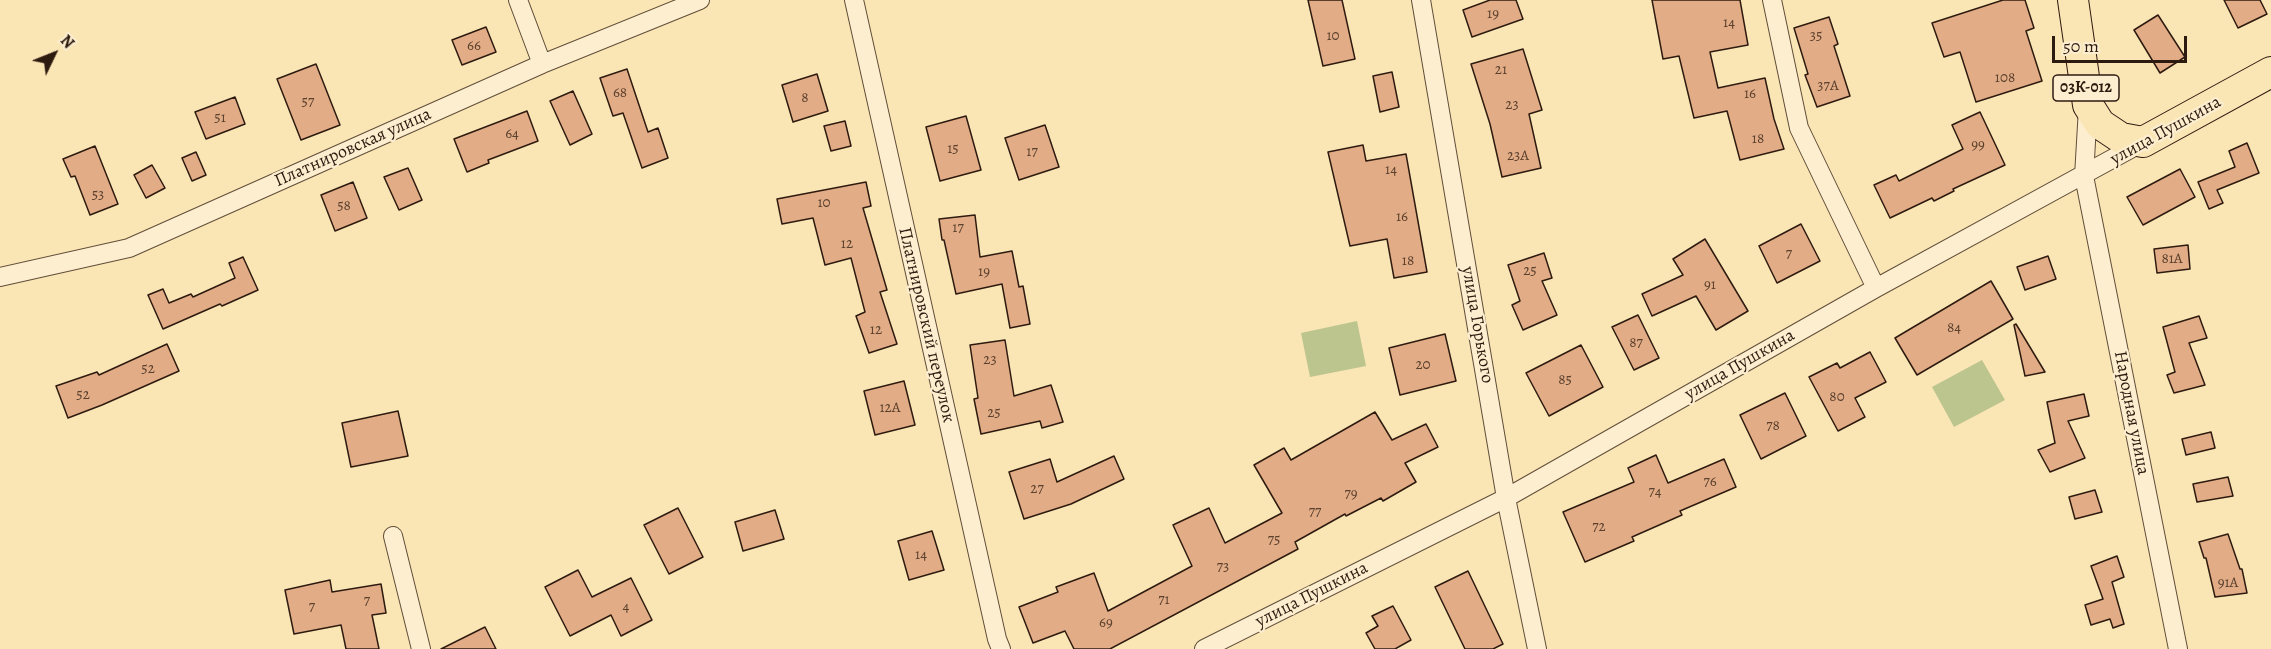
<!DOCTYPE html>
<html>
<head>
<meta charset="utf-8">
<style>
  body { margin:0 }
  #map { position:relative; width:2271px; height:649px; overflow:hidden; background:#fae5b5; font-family:Alegreya,serif }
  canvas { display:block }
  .north { position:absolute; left:24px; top:24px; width:60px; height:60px; -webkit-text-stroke:4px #fceecf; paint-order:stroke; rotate:47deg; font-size:16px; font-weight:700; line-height:24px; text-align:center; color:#2e1b10 }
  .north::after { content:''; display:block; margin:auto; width:21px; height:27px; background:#2e1b10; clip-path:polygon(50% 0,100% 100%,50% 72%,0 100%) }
  .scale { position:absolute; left:2052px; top:36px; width:135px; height:27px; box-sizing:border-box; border:3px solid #2e1b10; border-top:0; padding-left:8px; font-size:18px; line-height:21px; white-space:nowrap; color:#2e1b10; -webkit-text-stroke:4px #fceecf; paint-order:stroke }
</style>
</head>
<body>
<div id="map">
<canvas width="2271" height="649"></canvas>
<div class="north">N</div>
<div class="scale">50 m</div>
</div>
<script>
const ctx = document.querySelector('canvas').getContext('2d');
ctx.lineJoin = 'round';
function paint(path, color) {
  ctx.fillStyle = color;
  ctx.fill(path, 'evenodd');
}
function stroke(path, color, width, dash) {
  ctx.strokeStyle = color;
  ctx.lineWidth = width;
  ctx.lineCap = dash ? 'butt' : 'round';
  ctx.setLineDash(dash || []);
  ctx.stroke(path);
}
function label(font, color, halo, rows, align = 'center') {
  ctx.font = font + ' Alegreya,serif';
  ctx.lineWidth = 4.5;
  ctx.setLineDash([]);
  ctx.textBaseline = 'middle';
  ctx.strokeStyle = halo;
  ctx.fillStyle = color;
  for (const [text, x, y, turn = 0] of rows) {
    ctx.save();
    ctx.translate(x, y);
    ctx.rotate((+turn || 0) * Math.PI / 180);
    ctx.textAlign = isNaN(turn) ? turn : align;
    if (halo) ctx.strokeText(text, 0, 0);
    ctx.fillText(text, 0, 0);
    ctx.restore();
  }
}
const green = new Path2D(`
  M 1357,321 L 1366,366 L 1310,377 L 1301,333 Z
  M 1982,360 L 2005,400 L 1954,427 L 1932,387 Z`);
const building = new Path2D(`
  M 1308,0 L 1342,0 L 1355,59 L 1323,66 Z
  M 1490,0 L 1516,0 L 1523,19 L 1472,37 L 1463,10 Z
  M 1652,0 L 1740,0 L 1748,45 L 1710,52 L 1718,88 L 1765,78 L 1774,119 L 1784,149 L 1740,160 L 1727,111 L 1694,118 L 1679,56 L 1663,59 Z
  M 2003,0 L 2025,0 L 2034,28 L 2026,31 L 2042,81 L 1976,102 L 1960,52 L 1944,57 L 1932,23 Z
  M 2224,0 L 2260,0 L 2267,14 L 2238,28 Z
  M 2158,15 L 2185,57 L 2160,73 L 2134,30 Z
  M 1829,17 L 1838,44 L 1834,46 L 1850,96 L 1817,107 L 1805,75 L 1808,74 L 1794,28 Z
  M 486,27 L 496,52 L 462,65 L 452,40 Z
  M 1523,49 L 1542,110 L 1529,114 L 1541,168 L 1502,177 L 1490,124 L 1471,64 Z
  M 316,64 L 340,125 L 301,140 L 277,79 Z
  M 627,69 L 648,132 L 658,128 L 668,158 L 642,168 L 623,113 L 613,116 L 600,78 Z
  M 1392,72 L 1399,107 L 1380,112 L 1373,76 Z
  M 817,74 L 828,111 L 793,122 L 782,85 Z
  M 573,91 L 592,134 L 570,145 L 550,101 Z
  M 235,97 L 245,124 L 206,139 L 195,112 Z
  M 527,111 L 538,141 L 488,160 L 489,163 L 467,172 L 454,139 Z
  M 1980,112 L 2005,165 L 1953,189 L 1954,191 L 1934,201 L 1932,198 L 1890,218 L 1874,185 L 1896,175 L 1899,181 L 1963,149 L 1952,125 Z
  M 966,116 L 981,170 L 940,181 L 926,127 Z
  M 845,121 L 851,146 L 831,151 L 824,126 Z
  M 1045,125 L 1059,167 L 1019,180 L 1005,138 Z
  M 2247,143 L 2259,173 L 2217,190 L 2223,203 L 2209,209 L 2198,182 L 2235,167 L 2229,151 Z
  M 1363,145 L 1366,161 L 1406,154 L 1427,272 L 1394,278 L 1387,239 L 1350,246 L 1328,152 Z
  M 95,146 L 118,204 L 90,215 L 75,176 L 71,177 L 63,159 Z
  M 196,152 L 206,175 L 192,181 L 182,158 Z
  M 152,165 L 165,188 L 146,198 L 134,175 Z
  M 408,168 L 422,200 L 399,210 L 384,177 Z
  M 2180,169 L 2195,197 L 2143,225 L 2127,197 Z
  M 353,182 L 367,218 L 335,231 L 321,195 Z
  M 866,182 L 871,206 L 863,208 L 887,290 L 880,292 L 897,344 L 869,353 L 856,316 L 865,312 L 851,258 L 825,265 L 813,218 L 782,224 L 777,199 Z
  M 975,215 L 980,257 L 1012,251 L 1019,287 L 1023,286 L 1030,324 L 1010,328 L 1002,284 L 956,294 L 944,240 L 942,240 L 939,219 Z
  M 1801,224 L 1820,261 L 1777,283 L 1759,246 Z
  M 1705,239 L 1748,311 L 1716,330 L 1696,296 L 1652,316 L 1642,294 L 1683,275 L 1673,259 Z
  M 2188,245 L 2190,269 L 2157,273 L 2154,249 Z
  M 1544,253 L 1552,278 L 1542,281 L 1557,315 L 1523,330 L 1512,305 L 1520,301 L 1508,265 Z
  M 2048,256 L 2056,279 L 2025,290 L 2017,267 Z
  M 243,257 L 258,290 L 222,306 L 220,304 L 163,329 L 148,295 L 163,289 L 169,303 L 191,294 L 193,297 L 235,278 L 229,263 Z
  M 1991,281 L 2013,319 L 1917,375 L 1895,338 Z
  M 1638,315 L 1659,358 L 1634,370 L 1612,327 Z
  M 2199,316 L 2207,338 L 2189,343 L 2205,385 L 2174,393 L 2167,375 L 2175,372 L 2163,327 Z
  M 2016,324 L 2045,372 L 2025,376 L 2014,325 Z
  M 1445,334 L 1456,381 L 1400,395 L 1389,348 Z
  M 1005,340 L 1014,396 L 1051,385 L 1063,422 L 1042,428 L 1040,421 L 981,434 L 974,399 L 978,398 L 970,345 Z
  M 167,344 L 179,371 L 102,405 L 68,418 L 56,386 L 97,372 L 99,375 Z
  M 1581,345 L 1603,387 L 1549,416 L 1526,373 Z
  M 1870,352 L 1886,382 L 1855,398 L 1865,417 L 1838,431 L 1809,377 L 1837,363 L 1840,368 Z
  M 904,381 L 915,425 L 875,435 L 864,391 Z
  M 1785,393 L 1806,436 L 1761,459 L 1740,415 Z
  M 2084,394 L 2089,416 L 2068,421 L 2085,458 L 2050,472 L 2038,450 L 2055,443 L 2047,402 Z
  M 398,411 L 408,456 L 351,467 L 342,423 Z
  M 1375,412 L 1392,440 L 1426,424 L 1438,447 L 1405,463 L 1416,482 L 1383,501 L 1381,498 L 1346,516 L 1345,514 L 1295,542 L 1298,549 L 1110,649 L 1074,649 L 1065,631 L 1033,643 L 1019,607 L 1058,592 L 1056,587 L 1094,573 L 1108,611 L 1192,566 L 1173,525 L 1209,508 L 1225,543 L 1282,513 L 1254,465 L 1284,448 L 1291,460 Z
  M 2211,432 L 2215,448 L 2186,455 L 2182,439 Z
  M 1656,455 L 1668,483 L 1724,459 L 1736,487 L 1680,511 L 1682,515 L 1632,537 L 1634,541 L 1585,562 L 1563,512 L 1634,482 L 1628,468 Z
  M 1114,456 L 1124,479 L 1071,504 L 1024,519 L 1009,472 L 1050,459 L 1057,482 Z
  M 2228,477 L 2233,496 L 2197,502 L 2193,484 Z
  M 2095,490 L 2102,512 L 2075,519 L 2069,497 Z
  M 678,508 L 703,557 L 669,574 L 644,525 Z
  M 775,510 L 784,539 L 743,551 L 735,522 Z
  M 932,531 L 944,570 L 909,580 L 898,541 Z
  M 2228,534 L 2240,569 L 2242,569 L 2247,593 L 2215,597 L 2206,558 L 2204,558 L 2199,542 Z
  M 2117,556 L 2124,577 L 2112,582 L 2124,624 L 2113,628 L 2110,619 L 2091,625 L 2085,605 L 2103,599 L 2091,566 Z
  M 578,570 L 592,597 L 631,578 L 652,620 L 621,636 L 611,615 L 570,636 L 545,587 Z
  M 1468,571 L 1503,644 L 1493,649 L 1465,649 L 1435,587 Z
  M 330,580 L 332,592 L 381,584 L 386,613 L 372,615 L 379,649 L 346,649 L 341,625 L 294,634 L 285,590 Z
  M 1393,606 L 1411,640 L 1395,649 L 1375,649 L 1366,633 L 1378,626 L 1372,616 Z
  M 485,627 L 496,649 L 441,649 Z`);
const minor = new Path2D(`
  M 518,0 L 542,64
  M 854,0 L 997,639 L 1001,649
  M 1421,0 L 1506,498 L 1537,649
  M 1772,0 L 1799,128 L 1876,288
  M 2088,108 L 2084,176 L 2178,649
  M 0,277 L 129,248 L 542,64 L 700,0
  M 393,536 L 421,649
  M 1204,649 L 1506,498 L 1876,288 L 2143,142`);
const primary = new Path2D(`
  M 2073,0 L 2088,105 L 2100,124 L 2121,138 L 2143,142 L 2271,72`);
const numberNames = [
  ["19",1493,14],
  ["14",1729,23],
  ["10",1333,36],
  ["35",1816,36],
  ["66",474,46],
  ["21",1501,70],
  ["108",2005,78],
  ["37А",1828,86],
  ["68",620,93],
  ["16",1750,94],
  ["8",805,98],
  ["57",308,102],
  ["23",1512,105],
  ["51",220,118],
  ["64",512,134],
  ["18",1758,139],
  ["99",1978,145],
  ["15",953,149],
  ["17",1032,152],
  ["23А",1518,156],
  ["14",1391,170],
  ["53",98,195],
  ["10",824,203],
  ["58",344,206],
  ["16",1402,217],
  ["17",958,228],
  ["12",847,244],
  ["7",1789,254],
  ["81А",2172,259],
  ["18",1408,261],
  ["25",1530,271],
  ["19",984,272],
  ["91",1710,285],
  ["84",1954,328],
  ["12",876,330],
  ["87",1636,343],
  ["23",990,360],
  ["20",1423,365],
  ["52",148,369],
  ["85",1565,380],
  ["52",83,395],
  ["80",1837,397],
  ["12А",890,408],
  ["25",994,413],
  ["78",1773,426],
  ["76",1710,482],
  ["27",1037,489],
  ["74",1655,492],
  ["79",1351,494],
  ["77",1315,512],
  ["72",1599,527],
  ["75",1274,540],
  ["14",921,555],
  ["73",1223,567],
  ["91А",2228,583],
  ["71",1164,600],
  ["7",367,601],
  ["7",312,607],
  ["4",626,607],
  ["69",1106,623]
];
const shields = [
  [2086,88,66]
];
const shieldNames = [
  ["03К-012",2086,88]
];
const streetNames = [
  ["улица Пушкина",2166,131,-29],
  ["Платнировская улица",353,148,-24],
  ["Платнировский переулок",926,325,77],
  ["улица Горького",1477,325,80],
  ["улица Пушкина",1740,365,-30],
  ["Народная улица",2131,413,79],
  ["улица Пушкина",1312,595,-27]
];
paint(green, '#bcc58e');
paint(building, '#e2ad86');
stroke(building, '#2e1b10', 1.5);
stroke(minor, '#614e39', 20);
stroke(primary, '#2e1b10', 32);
stroke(minor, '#fceecf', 18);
stroke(primary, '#fae5b5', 30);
label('15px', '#5b402e', null, numberNames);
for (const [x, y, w] of shields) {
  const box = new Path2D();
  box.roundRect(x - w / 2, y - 13, w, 26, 4.5);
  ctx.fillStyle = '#fceecf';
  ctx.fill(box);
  stroke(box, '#2e1b10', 1.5);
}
label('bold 16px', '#2e1b10', null, shieldNames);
label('18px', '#2e1b10', '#fceecf', streetNames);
</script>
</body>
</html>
